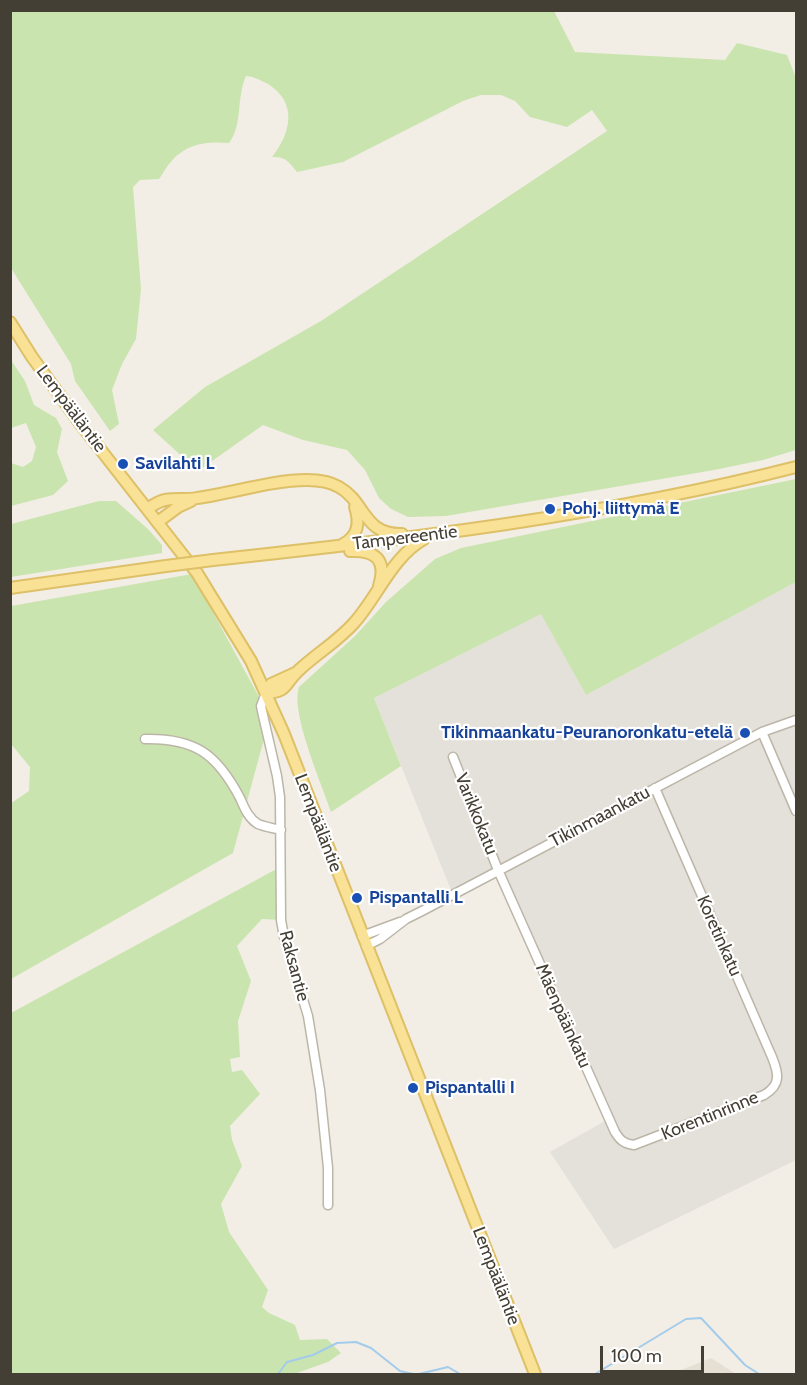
<!DOCTYPE html>
<html>
<head>
<meta charset="utf-8">
<style>
  body { margin:0 }
  #map { position:relative; width:807px; height:1385px; overflow:hidden; background:#f2eee5; font-family:Cabin,sans-serif }
  canvas { display:block }
  .frame { position:absolute; inset:0; border:12px solid #443f35; pointer-events:none }
  .scale { position:absolute; left:600px; top:1346px; width:104px; height:27px; box-sizing:border-box; border:3px solid #443f35; border-top:0; padding-left:8px; font-size:18px; line-height:21px; white-space:nowrap; color:#443f35; -webkit-text-stroke:4px #fff; paint-order:stroke }
</style>
</head>
<body>
<div id="map">
<canvas width="807" height="1385"></canvas>
<div class="frame"></div>
<div class="scale">100 m</div>
</div>
<script>
const ctx = document.querySelector('canvas').getContext('2d');
ctx.lineJoin = 'round';
function paint(path, color) {
  ctx.fillStyle = color;
  ctx.fill(path, 'evenodd');
}
function stroke(path, color, width, dash) {
  ctx.strokeStyle = color;
  ctx.lineWidth = width;
  ctx.lineCap = dash ? 'butt' : 'round';
  ctx.setLineDash(dash || []);
  ctx.stroke(path);
}
function label(font, color, halo, rows, align = 'center') {
  ctx.font = font + ' Cabin,sans-serif';
  ctx.lineWidth = 4.5;
  ctx.setLineDash([]);
  ctx.textBaseline = 'middle';
  ctx.strokeStyle = halo;
  ctx.fillStyle = color;
  for (const [text, x, y, turn = 0] of rows) {
    ctx.save();
    ctx.translate(x, y);
    ctx.rotate((+turn || 0) * Math.PI / 180);
    ctx.textAlign = isNaN(turn) ? turn : align;
    if (halo) ctx.strokeText(text, 0, 0);
    ctx.fillText(text, 0, 0);
    ctx.restore();
  }
}
const residential = new Path2D(`
  M 711,1358 L 736,1374 L 671,1374 Z`);
const industrial = new Path2D(`
  M 796,582 L 796,1160 L 614,1249 L 550,1152 L 605,1121 L 492,870 L 451,890 L 374,698 L 541,613 L 586,695 Z`);
const green = new Path2D(`
  M 10,11 L 554,11 L 575,52 L 725,60 L 737,43 L 787,55 L 796,78 L 796,450 L 763,460 L 714,470 L 446,516 L 408,517 L 391,509 L 379,498 L 365,470 L 347,450 L 303,440 L 263,425 L 198,471 L 153,430 L 205,387 L 321,321 L 607,131 L 592,110 L 567,127 L 530,117 L 515,101 L 501,95 L 481,95 L 463,101 L 343,162 L 297,172 C 289,162 285,156 272,157 C 291,133 298,103 268,84 C 260,80 255,77 246,76 C 236,98 243,125 229,143 C 206,141 185,144 170,163 C 166,167 163,174 159,179 L 140,180 L 133,187 L 141,289 L 136,339 L 122,364 L 112,390 L 119,424 L 110,431 L 75,381 L 71,364 L 11,268 Z
  M 11,360 L 25,381 L 34,405 L 56,418 L 62,429 L 57,452 L 68,481 L 53,495 L 11,506 L 11,463 L 23,467 L 32,461 L 36,447 L 26,423 L 11,428 Z
  M 796,479 L 796,582 L 586,695 L 541,614 L 374,698 L 401,766 L 331,812 C 322,785 290,712 299,687 L 355,636 L 386,602 L 435,559 L 461,548 Z
  M 99,501 L 116,501 L 148,529 L 162,545 L 162,553 L 11,577 L 11,524 Z
  M 192,574 L 270,717 L 233,853 L 11,979 L 10,804 L 29,791 L 30,767 L 11,744 L 11,606 Z
  M 282,866 L 281,920 L 262,919 L 237,946 L 251,981 L 238,1021 L 240,1057 L 230,1059 L 232,1072 L 242,1070 L 260,1094 L 230,1126 L 232,1140 L 242,1166 L 221,1204 L 229,1232 L 268,1290 L 262,1307 L 269,1313 L 295,1325 L 300,1340 L 327,1339 L 341,1353 L 328,1362 L 294,1374 L 11,1374 L 11,1013 Z`);
const stream = new Path2D(`
  M 278,1374 L 287,1362 L 313,1355 L 337,1343 L 356,1342 L 371,1348 L 400,1371 L 413,1374
  M 419,1374 L 448,1367 L 460,1374
  M 595,1374 L 686,1319 L 701,1318 L 745,1365 L 759,1374`);
const minor = new Path2D(`
  M 266,693 L 261,706 L 262,711 L 277,776 L 280,797 L 281,920 L 284,937 L 308,1016 L 320,1090 L 328,1168 L 328,1205
  M 762,732 L 796,811
  M 145,739 C 195,738 217,754 240,798 C 244,807 248,818 258,824 C 265,827 274,828 281,830
  M 453,757 L 498,870 L 615,1132 C 620,1140 624,1144 634,1145 L 764,1095 C 781,1085 779,1074 772,1057 L 655,788
  M 362,936 L 400,922
  M 366,946 L 380,939 L 406,919 L 422,911 L 762,732 L 796,720`);
const major = new Path2D(`
  M 10,322 L 32,357 L 79,422 L 197,573 L 251,661 L 284,734 L 535,1374
  M 148,508 C 154,505 159,501 165,500 C 176,498 187,500 197,498 C 234,493 271,480 307,480 C 318,480 329,481 339,487 C 366,502 363,535 402,534
  M 159,521 L 178,507 L 191,501
  M 343,544 C 358,537 360,522 355,507
  M 350,551 C 376,550 387,560 379,586
  M 213,560 C 409,539 605,516 796,467
  M 10,588 L 166,566
  M 266,693 C 288,692 284,684 298,671 C 316,654 337,642 354,623 C 378,596 392,557 424,539
  M 266,693 L 271,684 L 295,673`);
const majorBridge = new Path2D(`
  M 166,566 L 213,560`);
const markers = [
  [123,464,6,"#1a4fb4"],
  [550,509,6,"#1a4fb4"],
  [745,733,6,"#1a4fb4"],
  [357,898,6,"#1a4fb4"],
  [413,1088,6,"#1a4fb4"]
];
const streetNames = [
  ["Lempääläntie",71,409,53],
  ["Tampereentie",405,538,-7],
  ["Varikkokatu",476,814,68],
  ["Tikinmaankatu",600,817,-28],
  ["Lempääläntie",318,823,69],
  ["Koretinkatu",719,936,66],
  ["Raksantie",294,966,75],
  ["Mäenpäänkatu",563,1016,66],
  ["Korentinrinne",710,1116,-22],
  ["Lempääläntie",496,1276,69]
];
const transitNames = [
  ["Savilahti L",135,464],
  ["Pohj. liittymä E",562,509],
  ["Tikinmaankatu-Peuranoronkatu-etelä",733,733,"right"],
  ["Pispantalli L",369,898],
  ["Pispantalli I",425,1088]
];
paint(residential, '#e5e0d3');
paint(industrial, '#e4e0da');
paint(green, '#cae4af');
stroke(stream, '#a3cbec', 2);
stroke(minor, '#bcb6a8', 11);
stroke(major, '#ddc067', 14);
stroke(minor, '#fff', 8);
stroke(major, '#f9e296', 10);
stroke(majorBridge, '#ddc067', 14, []);
stroke(majorBridge, '#f9e296', 10);
for (const [x, y, r, color] of markers) {
  const dot = new Path2D();
  dot.arc(x, y, r, 0, 2 * Math.PI);
  ctx.fillStyle = color;
  ctx.fill(dot);
  stroke(dot, '#fff', 2);
}
label('18px', '#443f35', '#fff', streetNames);
label('bold 18px', '#164399', '#fff', transitNames, 'left');
</script>
</body>
</html>
